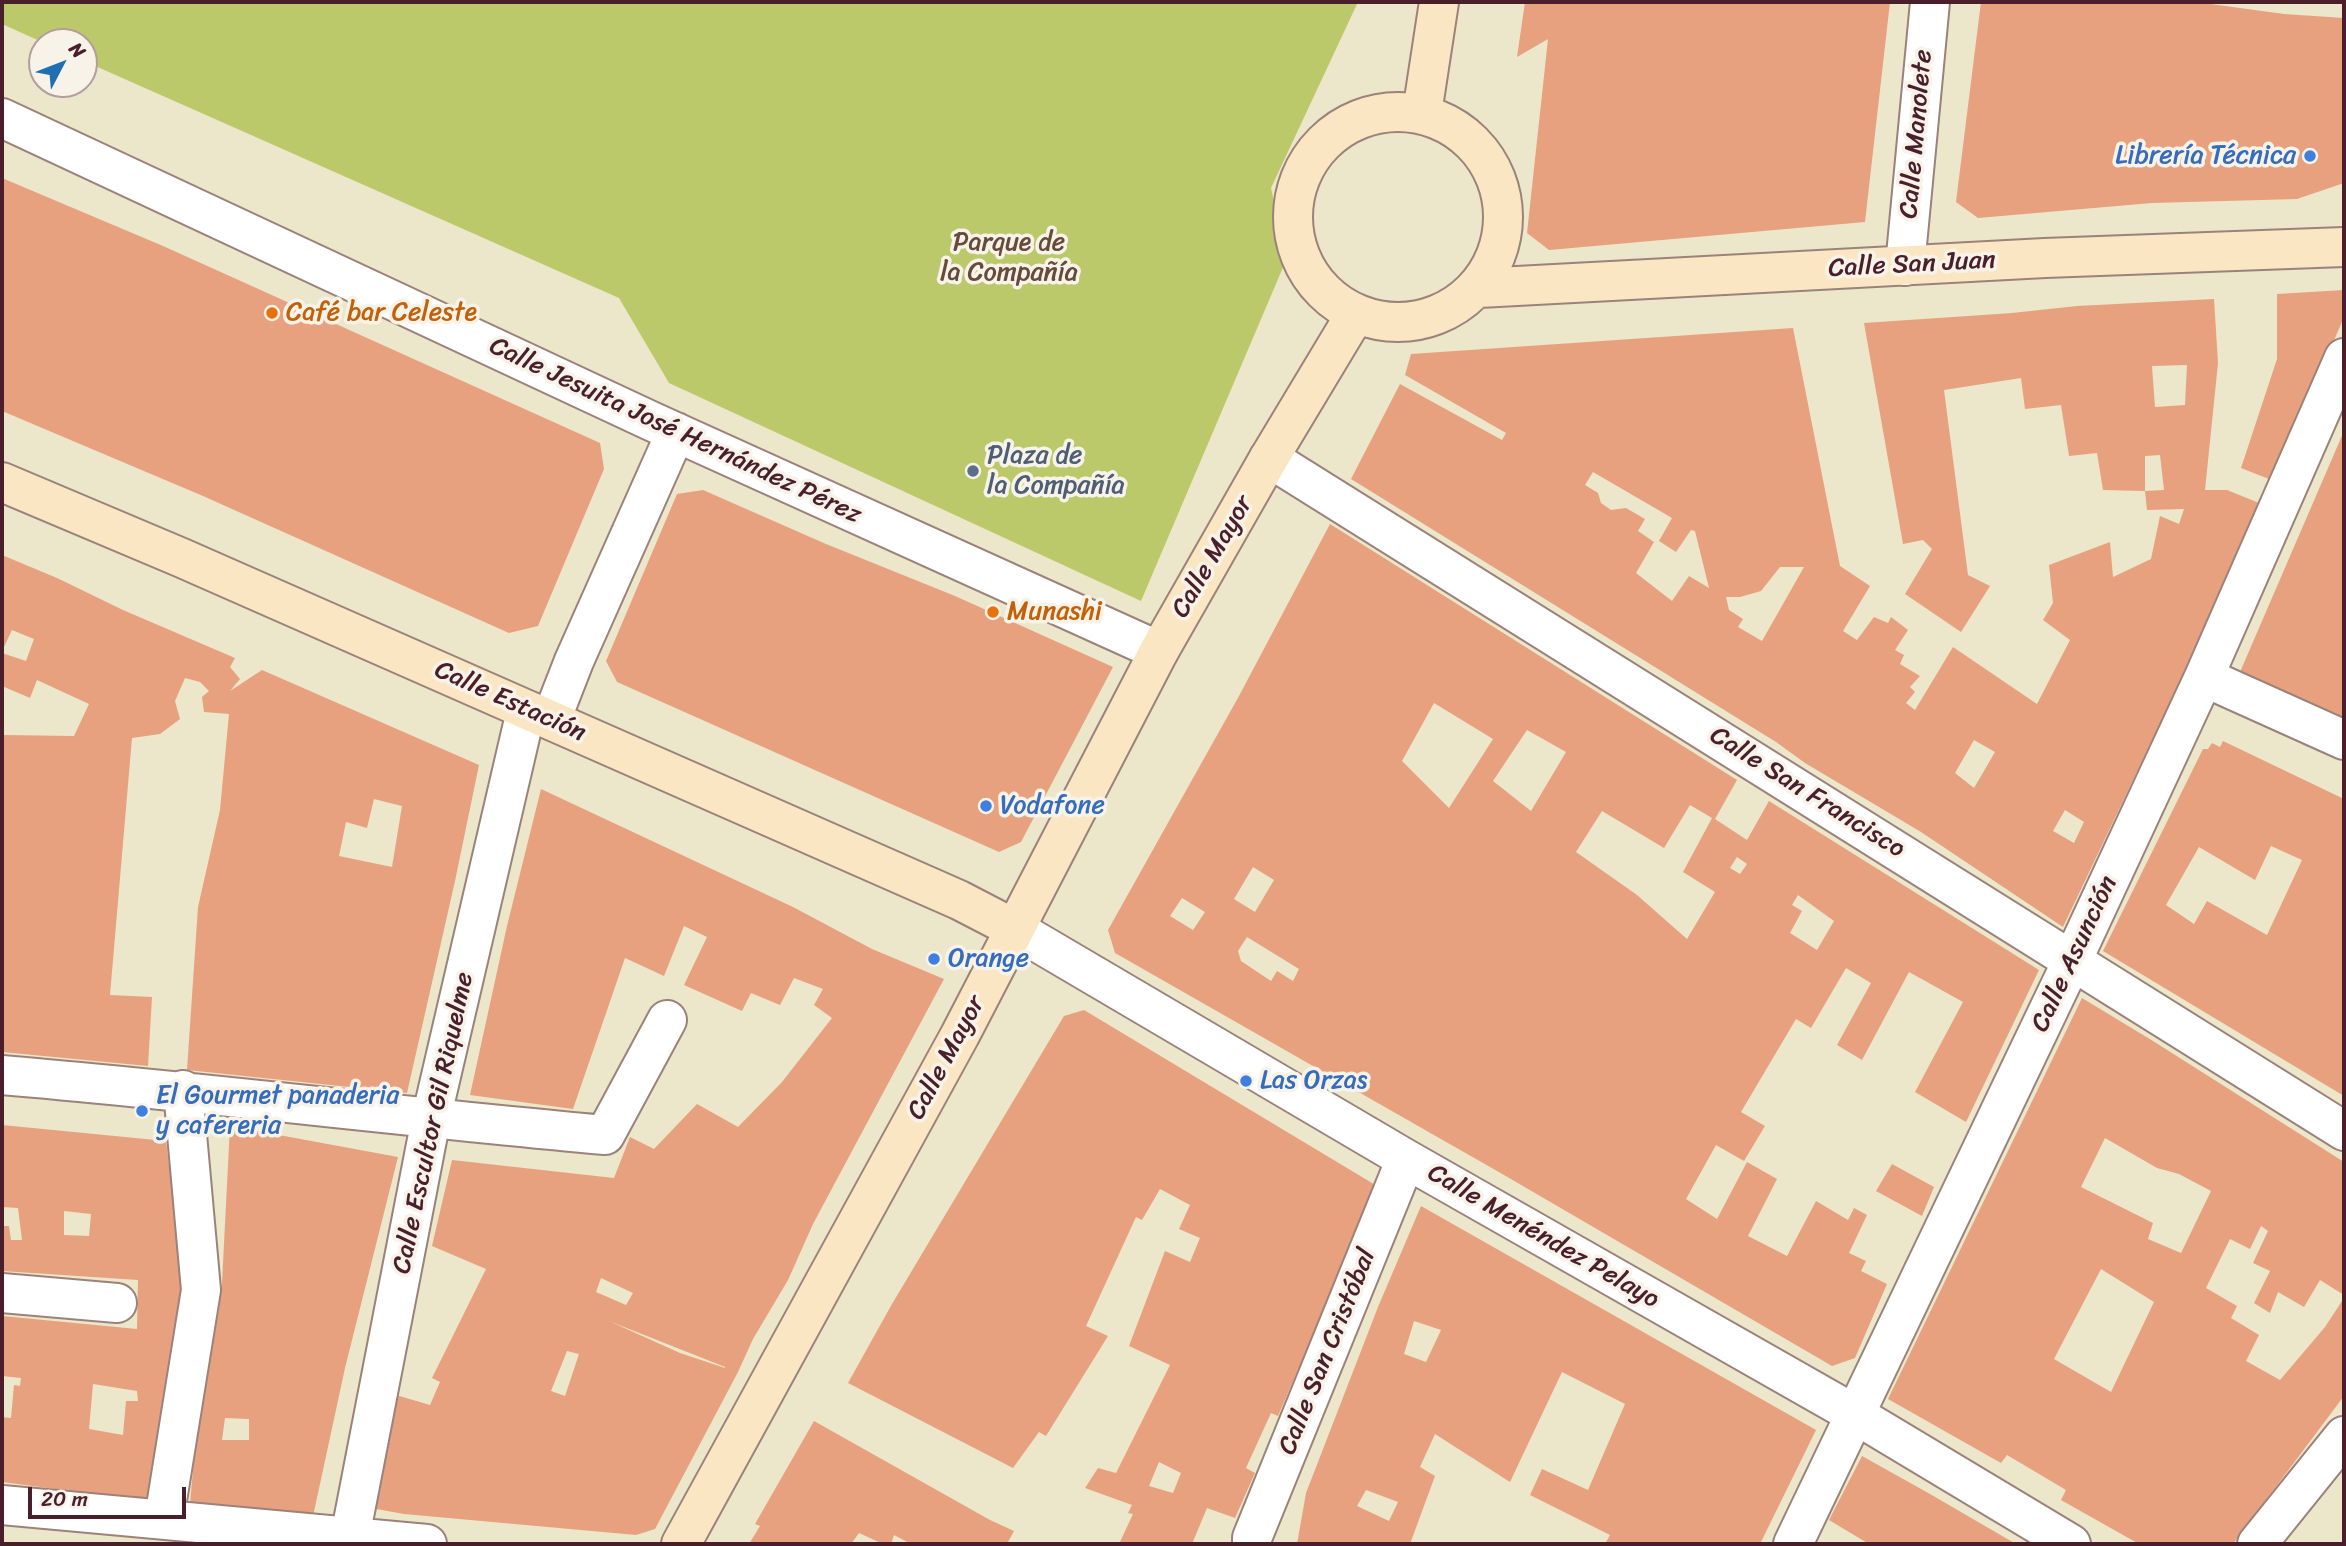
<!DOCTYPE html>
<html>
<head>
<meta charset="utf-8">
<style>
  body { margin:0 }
  #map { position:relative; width:2346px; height:1546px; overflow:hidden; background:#ece6ca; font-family:Sriracha,sans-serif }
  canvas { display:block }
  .frame { position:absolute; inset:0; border:4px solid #4a1f2b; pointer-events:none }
  .north { position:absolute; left:28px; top:28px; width:70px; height:70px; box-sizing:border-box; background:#f7f3e8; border:2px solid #b29e9c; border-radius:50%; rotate:48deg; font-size:19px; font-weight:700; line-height:28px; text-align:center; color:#4a1f2b }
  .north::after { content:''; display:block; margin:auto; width:24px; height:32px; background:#1f6fb2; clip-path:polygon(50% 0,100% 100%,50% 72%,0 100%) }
  .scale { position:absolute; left:28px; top:1487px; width:158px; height:32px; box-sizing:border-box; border:4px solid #4a1f2b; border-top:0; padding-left:9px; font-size:21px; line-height:24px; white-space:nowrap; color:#4a1f2b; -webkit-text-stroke:5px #f7f3e8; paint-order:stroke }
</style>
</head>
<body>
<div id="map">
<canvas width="2346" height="1546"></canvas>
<div class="frame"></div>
<div class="north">N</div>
<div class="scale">20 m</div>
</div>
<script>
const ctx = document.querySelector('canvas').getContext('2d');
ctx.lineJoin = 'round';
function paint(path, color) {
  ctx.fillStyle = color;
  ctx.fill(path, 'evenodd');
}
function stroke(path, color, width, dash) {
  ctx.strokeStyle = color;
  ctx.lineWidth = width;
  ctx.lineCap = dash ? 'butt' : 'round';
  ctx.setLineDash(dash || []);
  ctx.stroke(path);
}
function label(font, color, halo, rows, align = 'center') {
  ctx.font = font + ' Sriracha,sans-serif';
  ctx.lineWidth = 7;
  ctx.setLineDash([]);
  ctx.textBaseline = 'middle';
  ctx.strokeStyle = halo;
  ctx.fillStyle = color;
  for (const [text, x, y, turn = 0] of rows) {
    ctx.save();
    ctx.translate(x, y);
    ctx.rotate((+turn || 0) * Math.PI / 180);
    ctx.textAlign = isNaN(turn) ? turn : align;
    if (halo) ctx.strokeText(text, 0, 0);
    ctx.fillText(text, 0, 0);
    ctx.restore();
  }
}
const green = new Path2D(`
  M 2,2 L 1358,2 L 1271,188 L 1287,258 L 1141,601 L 669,383 L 619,298 L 84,61 L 84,42 L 42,42 L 2,24 Z`);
const building = new Path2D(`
  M 1525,2 L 1890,2 L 1865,222 L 1549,250 L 1527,233 L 1548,39 L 1517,57 Z
  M 1981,2 L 2196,2 L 2284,14 L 2344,18 L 2344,183 L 2297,199 L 2152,203 L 1978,218 L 1956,202 Z
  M 2,178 L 163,246 L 600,443 L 604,469 L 538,626 L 509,633 L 203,496 L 2,411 Z
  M 2344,290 L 2344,317 L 2274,481 L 2241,468 L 2277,359 L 2277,294 Z
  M 2214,299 L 2218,363 L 2205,490 L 2227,490 L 2264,505 L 2063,927 L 1921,832 L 1805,763 L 1776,742 L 1351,479 L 1400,384 L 1502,440 L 1506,433 L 1405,375 L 1411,354 L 1793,328 L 1840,566 L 1870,586 L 1843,631 L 1857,640 L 1874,617 L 1888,623 L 1891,617 L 1908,630 L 1895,650 L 1904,655 L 1900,664 L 1920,676 L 1910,687 L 1915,692 L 1906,703 L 1915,710 L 1953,647 L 2037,704 L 2070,640 L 2043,620 L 2053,603 L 2049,565 L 2110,542 L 2113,577 L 2151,559 L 2160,516 L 2179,524 L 2184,509 L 2147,510 L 2145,491 L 2164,490 L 2160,455 L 2145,456 L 2145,491 L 2103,490 L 2097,453 L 2069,456 L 2061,405 L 2025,409 L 2021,378 L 1944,390 L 1968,575 L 1990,586 L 1961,632 L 1905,594 L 1932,549 L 1923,540 L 1903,544 L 1864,323 L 2012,313 L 2077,306 ZM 2187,365 L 2185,405 L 2155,407 L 2152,366 ZM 1593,472 L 1672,518 L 1659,541 L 1676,552 L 1691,530 L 1695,531 L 1709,588 L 1689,576 L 1672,601 L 1636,573 L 1654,542 L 1638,531 L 1645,519 L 1626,508 L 1611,510 L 1601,503 L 1598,493 L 1585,485 ZM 1780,567 L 1804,567 L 1762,641 L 1738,627 L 1743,619 L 1729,610 L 1726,597 L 1740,597 L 1761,591 ZM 1974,740 L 1995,752 L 1974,788 L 1955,773 ZM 2065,810 L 2084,822 L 2074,843 L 2053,831 Z
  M 2344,431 L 2344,719 L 2240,672 Z
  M 703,490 L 826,544 L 955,596 L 1113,667 L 1021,842 L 999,852 L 617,682 L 606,661 L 677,494 Z
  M 1330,524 L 1737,780 L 1715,819 L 1747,840 L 1769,801 L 2039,970 L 1966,1122 L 1915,1092 L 1963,1002 L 1909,972 L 1862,1060 L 1837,1045 L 1871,983 L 1846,968 L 1811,1028 L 1796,1019 L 1741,1112 L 1765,1126 L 1744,1161 L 1716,1145 L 1686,1199 L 1717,1219 L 1747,1162 L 1777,1179 L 1748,1236 L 1787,1256 L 1816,1201 L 1848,1220 L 1854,1208 L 1867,1215 L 1849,1253 L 1866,1261 L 1861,1271 L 1887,1284 L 1855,1358 L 1832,1366 L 1504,1175 L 1115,953 L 1108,930 L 1239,696 ZM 1434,703 L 1493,739 L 1449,808 L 1402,761 ZM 1527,730 L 1566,752 L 1531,811 L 1493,781 ZM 1690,805 L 1712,818 L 1683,872 L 1715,892 L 1687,939 L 1637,895 L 1576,852 L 1602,811 L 1664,848 ZM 1737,857 L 1747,864 L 1740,874 L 1730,868 ZM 1253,867 L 1274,880 L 1255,912 L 1234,899 ZM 1798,895 L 1834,921 L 1817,950 L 1790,933 L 1802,911 L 1792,905 ZM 1182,898 L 1205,912 L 1193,930 L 1170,916 ZM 1247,937 L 1299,969 L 1293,981 L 1277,971 L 1271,981 L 1241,961 L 1238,951 Z
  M 2,555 L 57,578 L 123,610 L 235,658 L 230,667 L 240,679 L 230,691 L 262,670 L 479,765 L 455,881 L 407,1093 L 187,1070 L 198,907 L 220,810 L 229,714 L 204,712 L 202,697 L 209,691 L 200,682 L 185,678 L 175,701 L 180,719 L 160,734 L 132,738 L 110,995 L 152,997 L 148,1066 L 2,1052 L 2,735 L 74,736 L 89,704 L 37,680 L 30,698 L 2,686 L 2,653 L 26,661 L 34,639 L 12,630 L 2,651 ZM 374,799 L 402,806 L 392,867 L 339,856 L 346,822 L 367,828 Z
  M 2223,741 L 2344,799 L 2344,1096 L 2103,951 L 2203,749 L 2208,749 L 2212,743 L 2220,747 ZM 2271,846 L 2302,860 L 2267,935 L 2207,901 L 2194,924 L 2166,905 L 2199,847 L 2255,880 Z
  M 541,789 L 793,907 L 872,949 L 944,979 L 813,1224 L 788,1280 L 753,1339 L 738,1372 L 655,1529 L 636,1535 L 404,1514 L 371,1508 L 396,1395 L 430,1405 L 440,1382 L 432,1378 L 486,1269 L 432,1246 L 452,1160 L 614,1178 L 630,1137 L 654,1149 L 697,1104 L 738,1127 L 782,1082 L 832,1018 L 814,1005 L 823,989 L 794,978 L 780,1005 L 751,993 L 742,1011 L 684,985 L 707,937 L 684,926 L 664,976 L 625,958 L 573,1109 L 470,1095 L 507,926 ZM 601,1278 L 633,1293 L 626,1305 L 596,1292 ZM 609,1321 L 725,1367 L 725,1368 L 680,1353 ZM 567,1351 L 579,1354 L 565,1396 L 551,1391 Z
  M 2082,998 L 2153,1041 L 2344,1162 L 2344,1295 L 2320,1280 L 2304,1307 L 2278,1292 L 2270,1313 L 2254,1303 L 2270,1271 L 2253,1263 L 2268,1231 L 2261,1226 L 2250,1249 L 2230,1239 L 2206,1288 L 2237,1306 L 2231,1318 L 2259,1335 L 2246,1361 L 2280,1380 L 2325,1327 L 2344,1298 L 2344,1396 L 2233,1544 L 2139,1544 L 2061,1500 L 2066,1490 L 2007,1455 L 2001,1463 L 1888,1399 ZM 2105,1138 L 2157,1168 L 2179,1174 L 2211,1191 L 2181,1253 L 2148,1239 L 2153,1223 L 2081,1187 ZM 2101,1269 L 2154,1302 L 2111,1392 L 2054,1359 Z
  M 1084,1010 L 1377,1186 L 1278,1416 L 1271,1413 L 1246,1468 L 1255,1473 L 1235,1518 L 1207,1508 L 1192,1544 L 1119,1544 L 1133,1514 L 1128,1513 L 1132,1505 L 1085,1488 L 1098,1468 L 1116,1473 L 1170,1365 L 1129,1346 L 1165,1251 L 1190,1262 L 1200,1238 L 1179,1229 L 1190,1205 L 1160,1189 L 1142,1220 L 1136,1217 L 1086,1326 L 1108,1336 L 1046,1436 L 1039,1432 L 1013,1468 L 848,1383 L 892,1304 L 1064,1016 ZM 1159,1462 L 1181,1473 L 1173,1493 L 1149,1486 Z
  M 2,1125 L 166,1141 L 183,1283 L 155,1502 L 2,1482 L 2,1417 L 11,1418 L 14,1385 L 20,1386 L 21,1378 L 2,1376 L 2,1316 L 137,1329 L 138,1280 L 2,1271 L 2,1226 L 9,1226 L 11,1240 L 22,1240 L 18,1208 L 2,1207 ZM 64,1211 L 91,1214 L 89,1236 L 64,1235 ZM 93,1384 L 137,1391 L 138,1401 L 126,1401 L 123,1435 L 89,1429 Z
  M 230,1126 L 398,1157 L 345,1368 L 312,1521 L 190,1504 L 198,1414 L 222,1283 ZM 225,1418 L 249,1419 L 249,1440 L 222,1440 Z
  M 1892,1164 L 1934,1187 L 1922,1216 L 1876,1191 Z
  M 1421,1206 L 1816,1430 L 1760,1544 L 1605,1544 L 1610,1535 L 1530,1495 L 1542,1469 L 1588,1490 L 1625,1404 L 1562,1372 L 1510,1482 L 1435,1434 L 1420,1467 L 1435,1476 L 1410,1544 L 1297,1544 L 1306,1493 L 1378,1307 ZM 1414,1321 L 1441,1330 L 1426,1362 L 1404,1354 ZM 1366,1490 L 1398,1502 L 1389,1521 L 1357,1506 Z
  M 814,1421 L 990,1520 L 1014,1531 L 1007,1544 L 911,1544 L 894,1535 L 891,1544 L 883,1544 L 859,1533 L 851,1544 L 749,1544 L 760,1526 L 755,1524 Z
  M 1862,1456 L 1930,1494 L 2016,1544 L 1869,1544 L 1829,1520 Z`);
const street = new Path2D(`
  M 2,118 L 651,421 L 1159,651
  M 1905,266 L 1930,2
  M 1269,458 L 2344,1131
  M 2204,677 L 2344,740
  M 551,720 L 574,661 L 676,432
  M 1015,929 L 1406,1159 L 1856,1415 L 2071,1544
  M 2,1075 C 203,1092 404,1117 605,1135 L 667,1020
  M 2,1293 L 117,1303
  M 2,1505 L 427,1544
  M 164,1519 L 201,1290 L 183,1090
  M 350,1537 L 431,1119 L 526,711
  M 1252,1544 L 1252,1538 L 1406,1159
  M 1793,1544 L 2073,959 L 2204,677 L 2344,358
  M 2257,1544 L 2344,1436`);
const secondary = new Path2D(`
  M1293 217a105 105 0 1 1 210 0a105 105 0 1 1-210 0Z
  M 1422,113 L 1439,2
  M 1479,288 L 2045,258 L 2344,247
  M 2,482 L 182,558 L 959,900 L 1015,929
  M 681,1544 L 960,1035 L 1159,651 L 1269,458 L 1355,315`);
const markers = [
  [2310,156,7,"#3f7fe0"],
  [272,313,7,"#e8710a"],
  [973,471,7,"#5c6f8a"],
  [993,612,7,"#e8710a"],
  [986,806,7,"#3f7fe0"],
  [934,959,7,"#3f7fe0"],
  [1246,1081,7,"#3f7fe0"],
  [142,1111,7,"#3f7fe0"]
];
const streetNames = [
  ["Calle Manolete",1917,134,-85],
  ["Calle San Juan",1912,265,-3],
  ["Calle Jesuita José Hernández Pérez",675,431,25],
  ["Calle Mayor",1213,557,-60],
  ["Calle Estación",510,702,24],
  ["Calle San Francisco",1807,793,32],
  ["Calle Asunción",2075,954,-65],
  ["Calle Mayor",947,1058,-62],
  ["Calle Escultor Gil Riquelme",434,1123,-78],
  ["Calle Menéndez Pelayo",1543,1237,30],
  ["Calle San Cristóbal",1328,1352,-68]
];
const shopNames = [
  ["Librería Técnica",2296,156,"right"],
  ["Vodafone",1000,806],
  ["Orange",948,959],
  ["Las Orzas",1260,1081],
  ["El Gourmet panaderia",156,1096],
  ["y cafereria",156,1126]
];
const parkNames = [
  ["Parque de",1009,243],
  ["la Compañía",1009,273]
];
const foodNames = [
  ["Café bar Celeste",286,313],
  ["Munashi",1007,612]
];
const serviceNames = [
  ["Plaza de",987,456],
  ["la Compañía",987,486]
];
paint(green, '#bbc96b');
paint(building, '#e7a17f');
stroke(street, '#9b827a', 42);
stroke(secondary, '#9b827a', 42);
stroke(street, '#fff', 38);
stroke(secondary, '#fbe6c4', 38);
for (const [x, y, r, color] of markers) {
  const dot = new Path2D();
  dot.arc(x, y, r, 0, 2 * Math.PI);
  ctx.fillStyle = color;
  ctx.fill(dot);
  stroke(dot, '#f7f3e8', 2.5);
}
label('26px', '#4a1f2b', '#f7f3e8', streetNames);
label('26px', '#366cbe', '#f7f3e8', shopNames, 'left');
label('26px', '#664a3b', '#f7f3e8', parkNames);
label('26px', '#c56008', '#f7f3e8', foodNames, 'left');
label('26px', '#4e5e75', '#f7f3e8', serviceNames, 'left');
</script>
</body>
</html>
